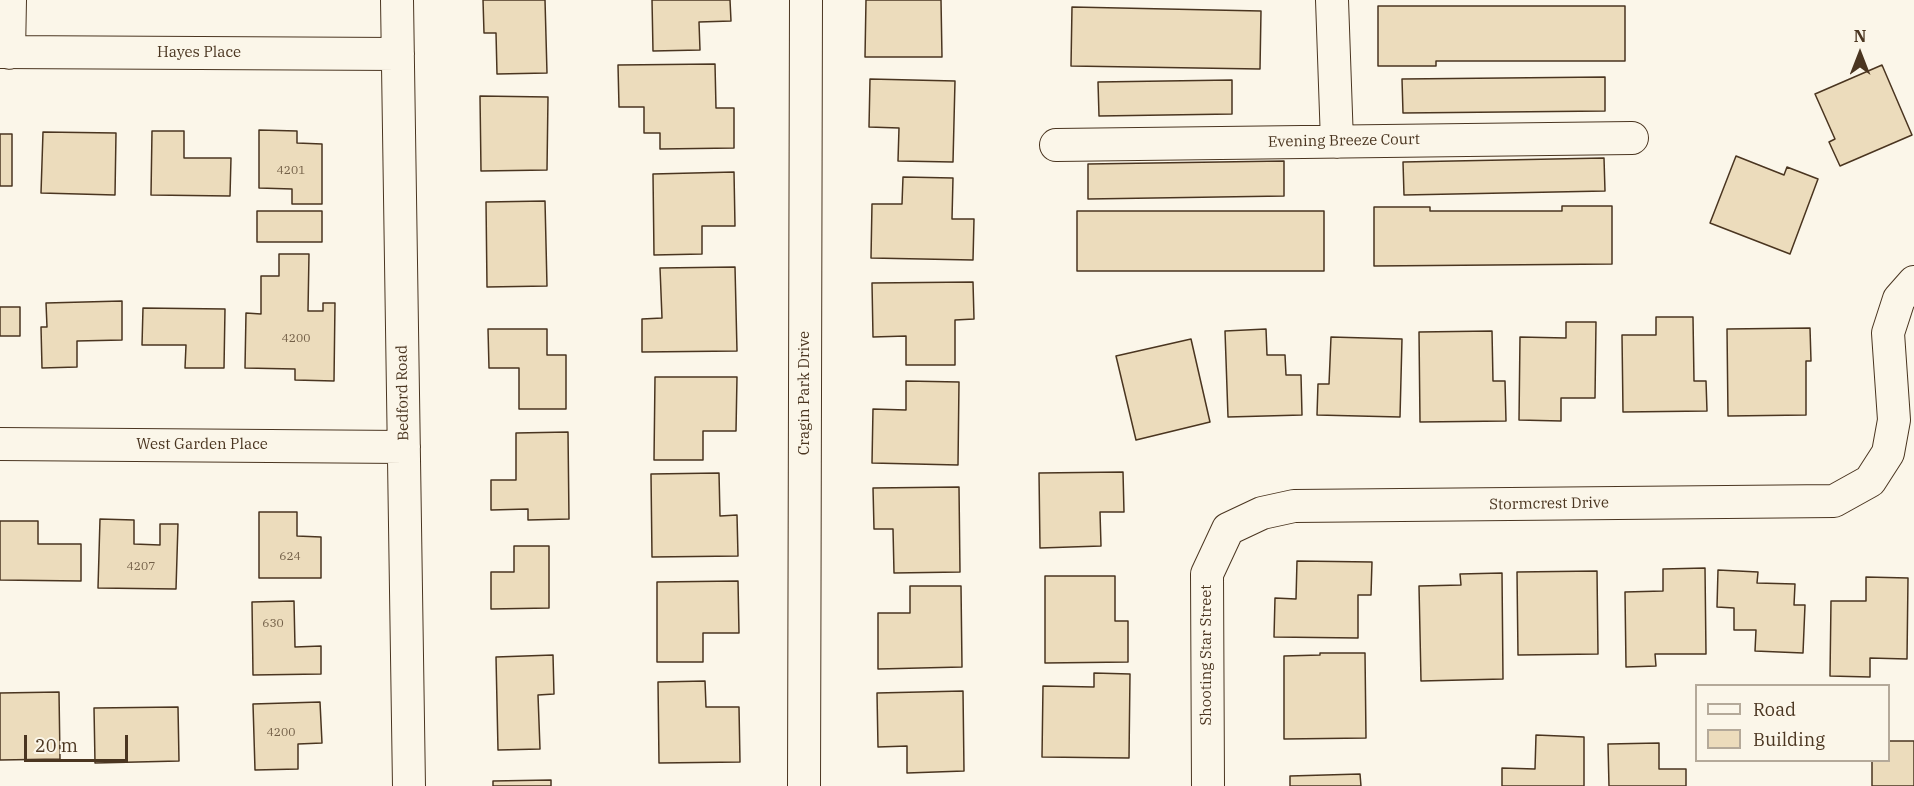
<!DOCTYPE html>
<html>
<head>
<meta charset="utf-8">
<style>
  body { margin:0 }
  #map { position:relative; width:1914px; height:786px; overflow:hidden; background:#fbf6e9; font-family:"IBM Plex Serif",serif }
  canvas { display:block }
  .legend { position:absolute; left:1695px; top:684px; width:195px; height:78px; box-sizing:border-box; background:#fbf6e9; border:2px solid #b4a999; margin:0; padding:8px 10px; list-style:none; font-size:18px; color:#4a3520 }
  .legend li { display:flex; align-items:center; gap:12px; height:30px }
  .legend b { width:30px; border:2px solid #b4a999 }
  .north { position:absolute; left:1830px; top:24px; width:60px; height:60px; -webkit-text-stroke:4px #fbf6e9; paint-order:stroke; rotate:0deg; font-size:16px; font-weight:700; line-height:24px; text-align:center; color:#4a3520 }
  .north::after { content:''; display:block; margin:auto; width:21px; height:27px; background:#4a3520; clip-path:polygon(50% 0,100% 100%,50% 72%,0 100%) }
  .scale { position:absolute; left:24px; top:735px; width:104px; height:27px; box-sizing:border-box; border:3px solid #4a3520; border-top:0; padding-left:8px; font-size:18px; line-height:21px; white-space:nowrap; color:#4a3520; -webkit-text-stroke:4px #fbf6e9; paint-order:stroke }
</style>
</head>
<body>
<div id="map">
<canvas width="1914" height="786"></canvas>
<ul class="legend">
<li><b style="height:8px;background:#fbf6e9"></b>Road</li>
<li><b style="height:16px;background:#ecdcbc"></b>Building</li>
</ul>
<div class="north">N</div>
<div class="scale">20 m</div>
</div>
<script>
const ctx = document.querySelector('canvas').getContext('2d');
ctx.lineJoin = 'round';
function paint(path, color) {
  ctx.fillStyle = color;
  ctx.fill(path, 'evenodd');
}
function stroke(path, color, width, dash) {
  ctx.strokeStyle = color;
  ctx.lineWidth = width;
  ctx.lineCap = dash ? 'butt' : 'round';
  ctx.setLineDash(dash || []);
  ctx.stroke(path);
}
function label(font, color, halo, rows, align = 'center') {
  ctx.font = font + ' "IBM Plex Serif",serif';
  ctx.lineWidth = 4.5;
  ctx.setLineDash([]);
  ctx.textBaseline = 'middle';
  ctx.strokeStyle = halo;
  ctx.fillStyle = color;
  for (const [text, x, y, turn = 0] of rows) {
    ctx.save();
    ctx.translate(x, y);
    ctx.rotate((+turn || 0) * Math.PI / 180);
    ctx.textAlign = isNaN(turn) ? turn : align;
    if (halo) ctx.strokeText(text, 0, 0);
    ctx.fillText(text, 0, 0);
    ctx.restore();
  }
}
const building = new Path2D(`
  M 483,0 L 545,0 L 547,73 L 497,74 L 496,33 L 484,33 Z
  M 652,0 L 730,0 L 731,21 L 699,22 L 700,50 L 653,51 Z
  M 866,0 L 941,0 L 942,57 L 865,57 Z
  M 1378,6 L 1625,6 L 1625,61 L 1436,61 L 1436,66 L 1378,66 Z
  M 1072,7 L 1261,11 L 1260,69 L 1071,66 Z
  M 715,64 L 716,108 L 734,108 L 734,148 L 660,149 L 660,133 L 644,133 L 644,107 L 619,107 L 618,65 Z
  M 1882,65 L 1912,135 L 1840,166 L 1829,142 L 1835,139 L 1815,94 Z
  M 1605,77 L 1605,111 L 1403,113 L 1402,79 Z
  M 870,79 L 955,81 L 953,162 L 898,161 L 899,128 L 869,127 Z
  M 1232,80 L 1232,114 L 1099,116 L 1098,82 Z
  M 480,96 L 548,97 L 547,170 L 481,171 Z
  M 259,130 L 297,131 L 297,143 L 322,144 L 322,204 L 292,204 L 292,189 L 259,188 Z
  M 152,131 L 184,131 L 184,158 L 231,158 L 230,196 L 151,195 Z
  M 43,132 L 116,133 L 115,195 L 41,193 Z
  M 0,134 L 12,134 L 12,186 L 0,186 Z
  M 1736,156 L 1784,175 L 1787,167 L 1818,179 L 1790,254 L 1710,223 Z
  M 1604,158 L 1605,191 L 1404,195 L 1403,162 Z
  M 1284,161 L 1284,196 L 1088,199 L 1088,164 Z
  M 734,172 L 735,226 L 702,226 L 702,254 L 654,255 L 653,174 Z
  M 903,177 L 953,178 L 952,219 L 974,219 L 973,260 L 871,258 L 872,204 L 902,204 Z
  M 545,201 L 547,286 L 487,287 L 486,202 Z
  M 1562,206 L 1612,206 L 1612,264 L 1374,266 L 1374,207 L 1430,207 L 1430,211 L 1562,211 Z
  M 257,211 L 322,211 L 322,242 L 257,242 Z
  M 1077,211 L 1324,211 L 1324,271 L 1077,271 Z
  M 279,254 L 309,254 L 308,311 L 323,311 L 323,303 L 335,303 L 334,381 L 295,380 L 295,369 L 245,368 L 246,313 L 261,314 L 261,276 L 279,276 Z
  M 735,267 L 737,351 L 642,352 L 642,319 L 662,318 L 660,268 Z
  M 973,282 L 974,319 L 955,320 L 955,365 L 906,365 L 906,336 L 873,337 L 872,283 Z
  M 122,301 L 122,340 L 77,341 L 77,367 L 42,368 L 41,327 L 47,327 L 46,303 Z
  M 0,307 L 20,307 L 20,336 L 0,336 Z
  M 143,308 L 225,309 L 224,368 L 185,368 L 186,345 L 142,345 Z
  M 1656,317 L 1693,317 L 1694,381 L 1706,381 L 1707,411 L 1623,412 L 1622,335 L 1656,335 Z
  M 1566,322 L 1596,322 L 1595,398 L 1561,398 L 1561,421 L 1519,420 L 1520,337 L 1566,338 Z
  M 1810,328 L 1811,361 L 1806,361 L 1806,415 L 1728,416 L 1727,329 Z
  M 488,329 L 547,329 L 547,355 L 566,355 L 566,409 L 519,409 L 519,368 L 489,368 Z
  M 1266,329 L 1267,355 L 1285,355 L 1286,375 L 1301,375 L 1302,415 L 1228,417 L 1225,331 Z
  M 1492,331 L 1493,381 L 1505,381 L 1506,421 L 1420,422 L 1419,332 Z
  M 1331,337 L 1402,339 L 1400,417 L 1317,415 L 1318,384 L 1329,384 Z
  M 1191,339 L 1210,422 L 1136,440 L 1116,356 Z
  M 655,377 L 737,377 L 736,431 L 703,431 L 703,460 L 654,460 Z
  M 906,381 L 959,382 L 958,465 L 872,463 L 873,409 L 906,410 Z
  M 568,432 L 569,519 L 528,520 L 528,509 L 491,510 L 491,480 L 516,480 L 516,433 Z
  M 1123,472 L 1124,512 L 1100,512 L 1101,546 L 1040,548 L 1039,473 Z
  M 719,473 L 720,516 L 737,515 L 738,556 L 652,557 L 651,474 Z
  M 959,487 L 960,572 L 894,573 L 893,529 L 874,529 L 873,488 Z
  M 259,512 L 297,512 L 297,536 L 321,537 L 321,578 L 259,578 Z
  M 100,519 L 134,520 L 134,544 L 160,545 L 160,524 L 178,524 L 176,589 L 98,588 Z
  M 0,521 L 38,521 L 38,544 L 81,544 L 81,581 L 0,580 Z
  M 514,546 L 549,546 L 549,608 L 491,609 L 491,572 L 514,572 Z
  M 1297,561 L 1372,562 L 1371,595 L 1358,595 L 1358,638 L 1274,637 L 1275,598 L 1296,599 Z
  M 1705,568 L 1706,654 L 1655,654 L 1656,666 L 1626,667 L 1625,592 L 1663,591 L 1663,569 Z
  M 1718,570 L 1758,572 L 1757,583 L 1795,584 L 1794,605 L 1805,605 L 1803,653 L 1755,651 L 1756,630 L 1734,630 L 1734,608 L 1717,607 Z
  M 1597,571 L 1598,654 L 1518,655 L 1517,572 Z
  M 1502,573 L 1503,679 L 1421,681 L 1419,586 L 1461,585 L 1460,574 Z
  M 1045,576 L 1115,576 L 1115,621 L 1128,621 L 1128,662 L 1045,663 Z
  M 1866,577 L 1908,578 L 1907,659 L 1870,658 L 1870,677 L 1830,676 L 1831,601 L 1866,601 Z
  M 738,581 L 739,633 L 703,633 L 703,662 L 657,662 L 657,582 Z
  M 910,586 L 961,586 L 962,667 L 878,669 L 878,613 L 910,613 Z
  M 294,601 L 295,647 L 321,646 L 321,674 L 253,675 L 252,602 Z
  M 1320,653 L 1365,653 L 1366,738 L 1284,739 L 1284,656 L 1320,655 Z
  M 553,655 L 554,694 L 538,695 L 540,749 L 498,750 L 496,657 Z
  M 1094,673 L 1130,674 L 1129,758 L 1042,757 L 1043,686 L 1094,687 Z
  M 705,681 L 706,707 L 739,707 L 740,762 L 659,763 L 658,682 Z
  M 963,691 L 964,771 L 907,773 L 907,746 L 878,747 L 877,693 Z
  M 59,692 L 60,759 L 0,760 L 0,693 Z
  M 320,702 L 322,743 L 298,744 L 298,769 L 255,770 L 253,704 Z
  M 178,707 L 179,761 L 95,763 L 94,708 Z
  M 1536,735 L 1584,737 L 1584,786 L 1502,786 L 1502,768 L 1535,769 Z
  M 1888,741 L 1914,741 L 1914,786 L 1872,786 L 1872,760 L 1888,760 Z
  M 1659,743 L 1659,769 L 1686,769 L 1686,786 L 1609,786 L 1608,744 Z
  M 1360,774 L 1361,786 L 1290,786 L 1290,776 Z
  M 551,780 L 551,786 L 493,786 L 493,781 Z`);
const minor = new Path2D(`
  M 397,0 L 409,786
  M 1332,0 L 1337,142
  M 0,52 L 398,54
  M 9,53 L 10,0
  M 1056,145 L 1632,138
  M 0,444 L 404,447
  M 804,786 L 806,0
  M 1208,786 L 1207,574 L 1228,529 L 1262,513 L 1294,506 L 1834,501 L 1870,481 L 1888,453 L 1894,420 L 1888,333 L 1899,299 L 1914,282`);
const numberNames = [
  ["4201",291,171],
  ["4200",296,339],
  ["624",290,557],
  ["4207",141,567],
  ["630",273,624],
  ["4200",281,733]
];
const streetNames = [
  ["Hayes Place",199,53],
  ["Evening Breeze Court",1344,141,-1],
  ["Bedford Road",403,393,-91],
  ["Cragin Park Drive",805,393,-90],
  ["West Garden Place",202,445],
  ["Stormcrest Drive",1549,504,-1],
  ["Shooting Star Street",1207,655,-90]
];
paint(building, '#ecdcbc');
stroke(building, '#4a3520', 1.5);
stroke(minor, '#4a3520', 34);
stroke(minor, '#fbf6e9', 32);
label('12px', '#725f47', null, numberNames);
label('15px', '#4a3520', '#fbf6e9', streetNames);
</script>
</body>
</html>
